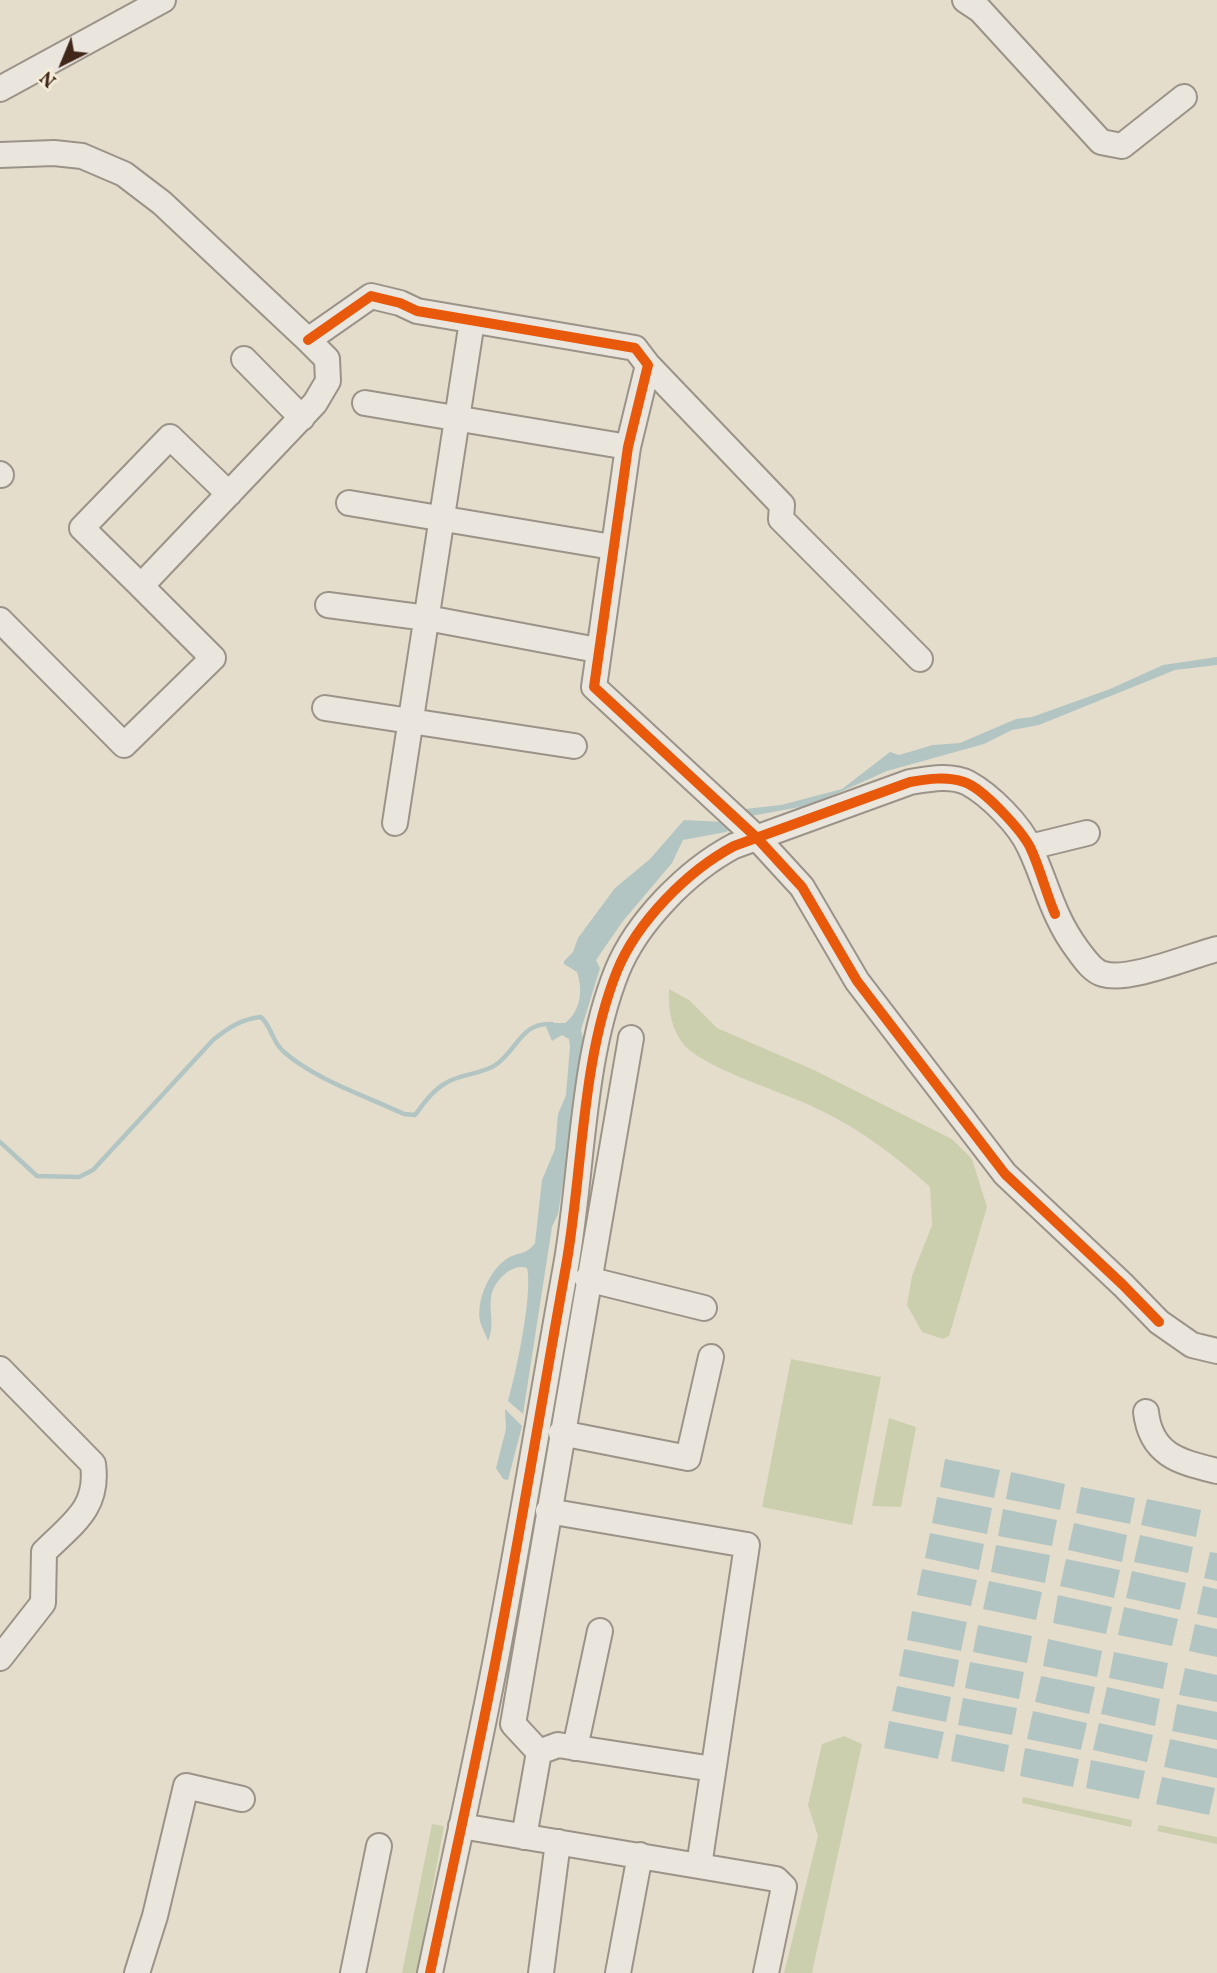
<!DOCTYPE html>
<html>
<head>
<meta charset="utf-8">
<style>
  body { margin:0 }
  #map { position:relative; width:1217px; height:1973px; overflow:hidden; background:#e4ddcc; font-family:Vollkorn,serif }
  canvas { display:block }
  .north { position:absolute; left:28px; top:28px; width:70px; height:70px; -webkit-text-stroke:5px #f5ecd7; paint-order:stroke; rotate:223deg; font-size:19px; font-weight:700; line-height:28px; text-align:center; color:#412719 }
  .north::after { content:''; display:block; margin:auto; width:24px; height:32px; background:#412719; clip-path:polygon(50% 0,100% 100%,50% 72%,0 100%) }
</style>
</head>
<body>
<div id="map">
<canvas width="1217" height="1973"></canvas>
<div class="north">N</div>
</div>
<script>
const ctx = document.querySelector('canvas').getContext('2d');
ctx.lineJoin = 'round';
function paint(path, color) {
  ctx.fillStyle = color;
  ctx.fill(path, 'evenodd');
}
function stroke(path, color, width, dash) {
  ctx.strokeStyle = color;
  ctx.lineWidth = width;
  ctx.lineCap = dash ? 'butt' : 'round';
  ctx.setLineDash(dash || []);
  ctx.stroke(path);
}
const green = new Path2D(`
  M 669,989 L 689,1000 L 717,1028 L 814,1070 L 952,1139 L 972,1159 L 987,1207 L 949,1336 L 943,1339 L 922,1332 L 907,1305 L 912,1276 L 932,1225 L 930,1187 C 896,1156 861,1130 820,1110 C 787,1093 707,1070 684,1045 C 671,1029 668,1009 669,989 Z
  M 791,1359 L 881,1377 L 852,1525 L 762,1507 Z
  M 889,1418 L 916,1427 L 901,1507 L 872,1506 Z
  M 844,1736 L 862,1744 L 812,1973 L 784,1973 L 818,1836 L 808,1805 L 822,1744 Z
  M 1023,1797 L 1132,1820 L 1131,1827 L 1022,1803 Z
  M 432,1824 L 444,1826 L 417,1973 L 402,1973 Z
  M 1159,1825 L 1217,1837 L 1217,1844 L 1157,1831 Z`);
const water = new Path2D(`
  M 1217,657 L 1217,665 L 1175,670 L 1039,725 L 1012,730 L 984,744 L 887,771 L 811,805 L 751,816 L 726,832 L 683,840 L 672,863 L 623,921 L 596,960 L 600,968 L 581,1030 L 584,1043 L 574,1095 L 575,1109 L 558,1214 L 552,1227 L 523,1414 L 508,1401 C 516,1374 533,1293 527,1268 C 512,1262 493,1282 491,1297 C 489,1313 495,1325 488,1341 C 486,1335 481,1326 480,1321 C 476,1300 490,1269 508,1258 C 518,1252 527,1255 535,1243 L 542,1180 L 555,1149 L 558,1114 L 566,1095 L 570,1046 L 569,1039 L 562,1035 L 552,1041 L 546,1027 L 548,1023 L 565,1023 C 581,1011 583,990 577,972 L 564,964 L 564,961 L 573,952 L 578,938 L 615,888 L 650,859 L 684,820 L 723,822 L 745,809 L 781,805 L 842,789 L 890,752 L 899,755 L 933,745 L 960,743 L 1016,719 L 1032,717 L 1110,689 L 1163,665 Z
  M 505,1409 L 522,1426 L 508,1480 L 503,1479 L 496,1468 L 506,1429 Z
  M 945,1459 L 1000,1470 L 994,1498 L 940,1487 Z
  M 1011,1472 L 1065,1484 L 1060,1510 L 1006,1499 Z
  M 1081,1487 L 1135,1498 L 1130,1524 L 1076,1513 Z
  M 937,1497 L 992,1508 L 987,1534 L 932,1523 Z
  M 1147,1499 L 1201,1510 L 1196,1537 L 1141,1525 Z
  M 1003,1509 L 1057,1520 L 1052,1546 L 998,1536 Z
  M 1074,1523 L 1127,1535 L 1122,1562 L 1068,1550 Z
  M 930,1533 L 984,1544 L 979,1570 L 925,1558 Z
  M 1140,1535 L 1193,1547 L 1188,1573 L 1134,1562 Z
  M 996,1545 L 1050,1555 L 1045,1583 L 991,1572 Z
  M 1210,1552 L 1217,1553 L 1217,1581 L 1204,1578 Z
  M 1066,1559 L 1120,1570 L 1114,1598 L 1060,1586 Z
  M 922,1569 L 977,1580 L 971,1606 L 917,1595 Z
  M 1132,1571 L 1186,1583 L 1180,1610 L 1126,1598 Z
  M 989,1581 L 1042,1592 L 1036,1620 L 983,1609 Z
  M 1203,1586 L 1217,1589 L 1217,1618 L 1197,1614 Z
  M 1058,1595 L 1112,1607 L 1106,1634 L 1053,1623 Z
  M 1124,1607 L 1178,1619 L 1172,1646 L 1118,1635 Z
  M 912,1611 L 967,1622 L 961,1651 L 907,1640 Z
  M 1195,1624 L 1217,1629 L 1217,1657 L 1189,1651 Z
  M 978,1625 L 1032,1636 L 1027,1663 L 973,1652 Z
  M 1048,1639 L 1102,1651 L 1097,1677 L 1043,1666 Z
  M 904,1649 L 959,1660 L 954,1687 L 899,1676 Z
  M 1114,1652 L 1168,1663 L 1163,1689 L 1109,1678 Z
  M 970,1662 L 1024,1672 L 1019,1699 L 965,1688 Z
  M 1185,1668 L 1217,1675 L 1217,1702 L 1179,1695 Z
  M 1041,1676 L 1095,1687 L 1089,1714 L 1035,1702 Z
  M 897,1686 L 951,1697 L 946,1722 L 892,1711 Z
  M 1107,1687 L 1160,1699 L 1155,1726 L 1101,1714 Z
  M 963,1698 L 1017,1708 L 1012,1735 L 958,1725 Z
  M 1177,1704 L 1217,1712 L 1217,1740 L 1172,1731 Z
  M 1033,1711 L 1087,1723 L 1081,1750 L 1027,1739 Z
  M 889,1721 L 944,1732 L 938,1759 L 884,1748 Z
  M 1099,1723 L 1153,1735 L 1147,1762 L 1093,1750 Z
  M 956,1734 L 1009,1745 L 1004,1772 L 951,1761 Z
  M 1170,1739 L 1217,1749 L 1217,1778 L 1164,1767 Z
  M 1025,1748 L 1079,1759 L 1073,1787 L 1020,1776 Z
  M 1091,1760 L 1145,1771 L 1139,1799 L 1086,1788 Z
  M 1162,1777 L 1215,1788 L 1209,1815 L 1156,1804 Z`);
const stream = new Path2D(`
  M 0,1142 L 37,1176 L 79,1177 L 93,1170 L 213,1040 C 228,1028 241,1019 261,1017 C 272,1027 272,1042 284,1052 C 316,1080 366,1096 404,1114 L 415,1115 C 424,1103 433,1090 446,1083 C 461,1073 482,1075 497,1064 C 518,1048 522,1022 552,1024`);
const minor = new Path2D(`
  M 965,0 L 980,10 L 1101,142 L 1122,146 L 1184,97
  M 0,89 L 163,0
  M 0,155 L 54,153 L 82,156 L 124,174 L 162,203 L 308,340 L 327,359 L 328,381 L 315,403 L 141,586 L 213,658 L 124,745 L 0,620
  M 308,340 L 371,296 L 400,303 L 417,311 L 635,348 L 648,365 L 628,447 L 594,687 L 757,838 L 802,887 L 857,981 L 1005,1174 L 1123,1285 L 1159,1322 L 1192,1345 L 1217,1351
  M 244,359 L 302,418
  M 648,365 L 782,505 L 781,519 L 920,659
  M 365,403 L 628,447
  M 0,474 L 1,475
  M 349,503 L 612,547
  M 141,586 L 82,528 L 170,437 L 229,494
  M 328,605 L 427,618 L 597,650
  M 325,708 L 574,746
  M 395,823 L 472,321
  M 1030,847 L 1087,833
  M 587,1279 L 704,1308
  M 0,1369 L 93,1464 C 99,1508 73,1523 44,1552 L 43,1603 L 0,1658
  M 1146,1412 C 1151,1456 1181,1462 1217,1471
  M 561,1433 L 688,1458 L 711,1357
  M 548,1511 L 747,1545 L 699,1866
  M 575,1748 L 600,1631
  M 539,1752 L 558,1745 L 713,1769
  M 461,1826 L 776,1879 L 784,1887 L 766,1973
  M 524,1837 L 539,1752 L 513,1724 L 631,1038
  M 137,1973 L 155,1916 L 186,1786 L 242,1799
  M 353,1973 L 379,1846
  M 430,1973 C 454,1859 480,1746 501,1632 C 524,1510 544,1388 566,1266 C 583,1170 581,1061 617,971 C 637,922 687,871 734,846 L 910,782 C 928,779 951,774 968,783 C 990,795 1020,825 1030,848 C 1047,884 1052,915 1077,949 C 1084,958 1092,971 1103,974 C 1129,982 1190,956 1217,949
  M 541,1973 L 558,1842
  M 618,1973 L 640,1855`);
const cycleway = new Path2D(`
  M 308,340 L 371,296 L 400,303 L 417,311 L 635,348 L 648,365 L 628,447 L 594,687 L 757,838 L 802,887 L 857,981 L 1005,1174 L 1123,1285 L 1159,1322
  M 430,1973 C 454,1859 480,1746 501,1632 C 524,1510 544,1388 566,1266 C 583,1170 581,1061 617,971 C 637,922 687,871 734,846 L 910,782 C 928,779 946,776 964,782 C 983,788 1021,830 1030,847 C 1040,868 1046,893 1055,914`);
paint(green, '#cccfad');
paint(water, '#b3c5c2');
stroke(stream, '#b3c5c2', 4.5);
stroke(minor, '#9b9388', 28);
stroke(minor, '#eae6de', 24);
stroke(cycleway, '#e8590c', 10);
</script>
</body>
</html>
